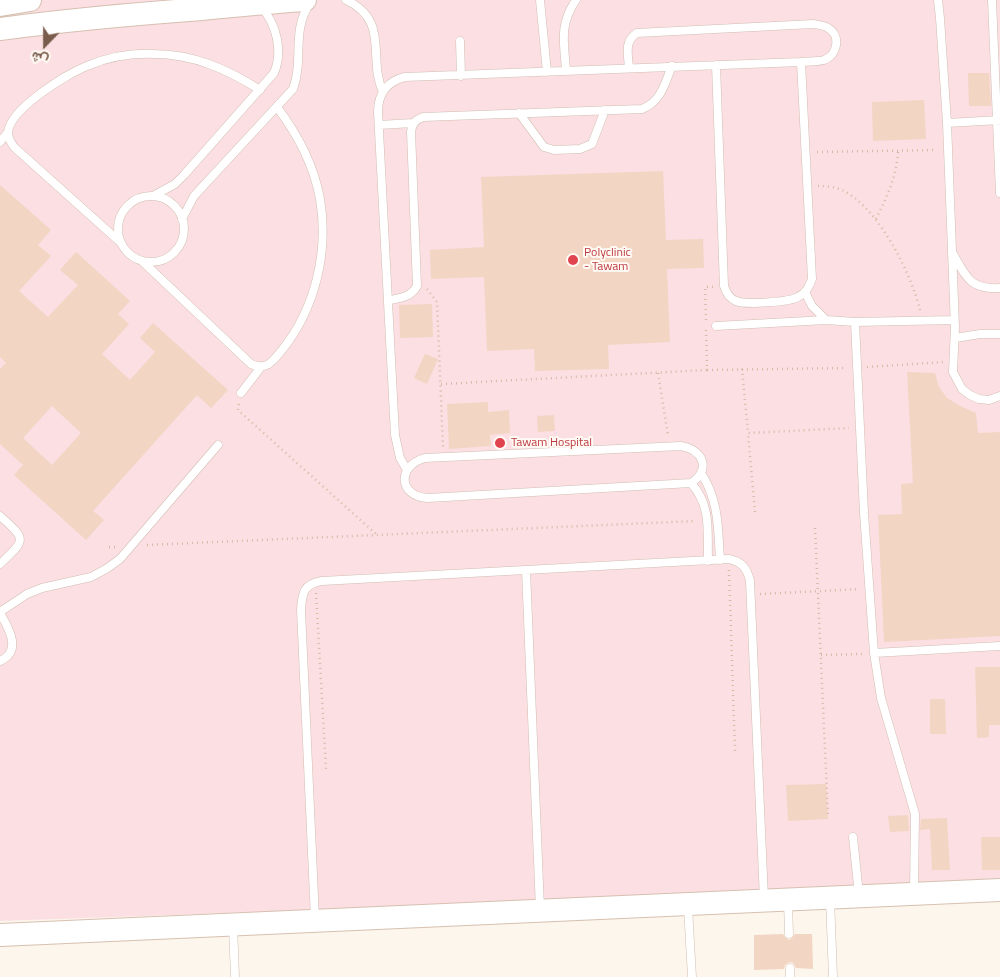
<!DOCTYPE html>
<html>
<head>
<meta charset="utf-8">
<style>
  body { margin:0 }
  #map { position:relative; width:1000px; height:977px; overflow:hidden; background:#fdf6ec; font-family:"Titillium Web",Vazirmatn,sans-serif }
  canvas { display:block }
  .north { position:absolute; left:20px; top:20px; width:50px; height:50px; -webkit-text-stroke:4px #fffaf3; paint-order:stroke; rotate:202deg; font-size:14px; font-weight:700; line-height:20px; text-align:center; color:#7a5c4d }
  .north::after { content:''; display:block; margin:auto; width:18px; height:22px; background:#7a5c4d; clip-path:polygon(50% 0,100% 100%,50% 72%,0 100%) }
</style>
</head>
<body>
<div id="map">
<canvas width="1000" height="977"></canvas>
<div class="north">ش</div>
</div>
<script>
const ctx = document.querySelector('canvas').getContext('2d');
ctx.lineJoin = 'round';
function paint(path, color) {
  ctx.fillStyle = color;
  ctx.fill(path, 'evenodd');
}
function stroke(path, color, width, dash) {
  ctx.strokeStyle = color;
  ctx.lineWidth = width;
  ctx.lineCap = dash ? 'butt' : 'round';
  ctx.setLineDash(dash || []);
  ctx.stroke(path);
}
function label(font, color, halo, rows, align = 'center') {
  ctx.font = font + ' "Titillium Web",sans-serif';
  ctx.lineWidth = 4;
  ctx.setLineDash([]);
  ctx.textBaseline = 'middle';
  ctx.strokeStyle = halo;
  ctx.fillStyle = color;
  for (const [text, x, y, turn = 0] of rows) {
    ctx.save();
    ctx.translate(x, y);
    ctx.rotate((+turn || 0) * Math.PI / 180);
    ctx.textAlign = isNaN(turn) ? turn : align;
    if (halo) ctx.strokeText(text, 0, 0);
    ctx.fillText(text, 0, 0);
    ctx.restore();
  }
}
const medical = new Path2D(`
  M 0,0 L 1000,0 L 1000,886 L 0,921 Z`);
const building = new Path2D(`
  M 968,73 L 989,73 L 991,106 L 969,106 Z
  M 924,100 L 926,139 L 873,141 L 872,102 Z
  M 663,171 L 666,240 L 703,239 L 704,268 L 667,269 L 670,342 L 608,345 L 609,369 L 535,371 L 534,349 L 487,351 L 484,277 L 431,279 L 430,250 L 484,247 L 481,177 Z
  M 0,185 L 51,230 L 38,245 L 51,256 L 19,291 L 48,317 L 78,285 L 60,270 L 76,252 L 130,301 L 118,314 L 129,324 L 102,354 L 130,380 L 155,352 L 140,338 L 153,323 L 228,390 L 211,408 L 197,395 L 93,511 L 104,520 L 86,540 L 14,475 L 23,465 L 0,444 L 0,369 L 6,363 L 0,357 ZM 52,406 L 81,433 L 52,465 L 23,438 Z
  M 432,304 L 433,337 L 400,338 L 399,305 Z
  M 425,354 L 438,359 L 427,384 L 414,378 Z
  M 907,372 L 935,373 L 939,387 L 947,398 L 960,406 L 976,413 L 978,433 L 1000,432 L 1000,636 L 884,642 L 878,515 L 902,514 L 901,484 L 913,483 Z
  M 488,402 L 488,412 L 509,410 L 510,433 L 490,435 L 491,446 L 449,449 L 447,404 Z
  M 554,415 L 555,431 L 538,432 L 537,416 Z
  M 975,667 L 1000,667 L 1000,725 L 989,725 L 989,737 L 977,738 Z
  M 930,699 L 945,699 L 946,734 L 930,734 Z
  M 826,784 L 828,819 L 788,821 L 786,785 Z
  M 908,815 L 909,831 L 890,832 L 888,816 Z
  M 947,818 L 950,870 L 932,870 L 930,829 L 920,830 L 921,819 Z
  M 981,837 L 1000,837 L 1000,870 L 982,870 Z
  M 783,934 L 785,937 L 789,940 L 792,938 L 795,934 L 812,934 L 813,969 L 796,968 L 793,963 L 790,962 L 785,965 L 784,969 L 754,970 L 754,935 Z`);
const path = new Path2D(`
  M 817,152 L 936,150
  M 818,186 C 826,186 836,187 844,191 C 879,209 911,273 920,310
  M 876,219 C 887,197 897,176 898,151
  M 427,289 L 437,302 L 443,447
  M 706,320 L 705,287 L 714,287
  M 706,330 L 707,370 L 847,368
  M 867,367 L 944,362
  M 742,369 L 748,433
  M 658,373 L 668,436
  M 441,384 L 707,370
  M 239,404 L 238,410 L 376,534
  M 755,512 L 748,433 L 849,428
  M 815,528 L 828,816
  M 147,545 L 696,521
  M 109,547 L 116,547
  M 729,570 L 735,751
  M 316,593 L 326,769
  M 760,594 L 859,589
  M 821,655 L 862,654`);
const lane = new Path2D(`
  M 346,0 C 391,21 367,58 383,92
  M 540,0 L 547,72
  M 938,0 L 940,18 L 947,123 L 955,327 L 953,372 L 962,389 L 970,395 L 979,399 L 989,400 L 1000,396
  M 992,0 L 1000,193
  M 460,41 L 461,76
  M 716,65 L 724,286 C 726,293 729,298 736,301 C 745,305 790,302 798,297 C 806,293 809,287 812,279 L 801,62
  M 566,70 C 564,42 559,25 576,0
  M 519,113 L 544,147 L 554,150 L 580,149 L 592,144 L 605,110
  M 947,123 L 1000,120
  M 379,125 L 413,123
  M 0,142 L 8,132
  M 153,196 L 175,184 L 184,175 L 274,73 C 283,52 277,24 261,7
  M118 229a33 33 0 1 1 66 0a33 33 0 1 1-66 0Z
  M 182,219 L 194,196 L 293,89 C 304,60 291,31 310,3
  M 120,242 L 14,147 C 11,142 8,139 8,133 C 9,109 67,74 87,66 C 108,57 131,53 154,54 C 193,54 227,69 260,90
  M 952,252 C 966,276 969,290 1000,288
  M 142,261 L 251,364 C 267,371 273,361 282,350 C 315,309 329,252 320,199 C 314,165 298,135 277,107
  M 805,292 L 812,306 L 826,320
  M 390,300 C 401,298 411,297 417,286 L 411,132 C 412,124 415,120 423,117 L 642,109 C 661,102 665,83 672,66
  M 855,322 L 864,513 L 874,653 L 881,698 L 915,814 L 914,891
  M 716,326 L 826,320 L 855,322 L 954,320
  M 955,338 L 980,334 L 1000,334
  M 241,393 L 261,367
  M 681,446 C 704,450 711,470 691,483 L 428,498 C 399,497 396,466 425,458 Z
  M 407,470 L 400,458 L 395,435 L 378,112 C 378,93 388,81 405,77 L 801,62 C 808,61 818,62 824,60 C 838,55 841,35 828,28 C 824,25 818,25 813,24 L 637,33 C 624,41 628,54 629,68
  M 701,473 C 719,500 718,529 720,560
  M 691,483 C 712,506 707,532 708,561
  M 0,516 C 27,540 26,539 0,564
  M 526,570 L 540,909
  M 0,612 L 27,594 L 42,588 L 91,577 L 106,569 L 120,559 L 218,445
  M 0,613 C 8,627 23,651 0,661
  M 874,653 L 1000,646
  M 853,837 L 859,895
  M 830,899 L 833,977
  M 788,901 L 789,934
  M 688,907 L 692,977
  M 315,919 L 301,610 C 302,592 304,584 322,581 L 729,559 C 742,562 747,568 750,581 L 764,899
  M 233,925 L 235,977
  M 790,968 L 790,977`);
const secondary = new Path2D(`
  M 0,5 L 30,0
  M 0,29 C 67,20 134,14 202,9 C 236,6 270,2 305,0
  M 0,935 L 1000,890`);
const markers = [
  [573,260,6,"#e0444e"],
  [500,443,6,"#e0444e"]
];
const healthNames = [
  ["Polyclinic",584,253],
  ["- Tawam",584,267],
  ["Tawam Hospital",511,443]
];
paint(medical, '#fbdfe3');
paint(building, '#f3d5c3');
stroke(lane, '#d1beb0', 9);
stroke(secondary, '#d6c0b0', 24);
stroke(path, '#d9b8a5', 2.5, [1, 4]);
stroke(lane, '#fff', 8);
stroke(secondary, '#fff', 22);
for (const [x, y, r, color] of markers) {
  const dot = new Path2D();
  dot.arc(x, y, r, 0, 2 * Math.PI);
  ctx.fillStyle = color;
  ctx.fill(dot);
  stroke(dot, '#fffaf3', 2);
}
label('12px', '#be3a42', '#fffaf3', healthNames, 'left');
</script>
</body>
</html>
